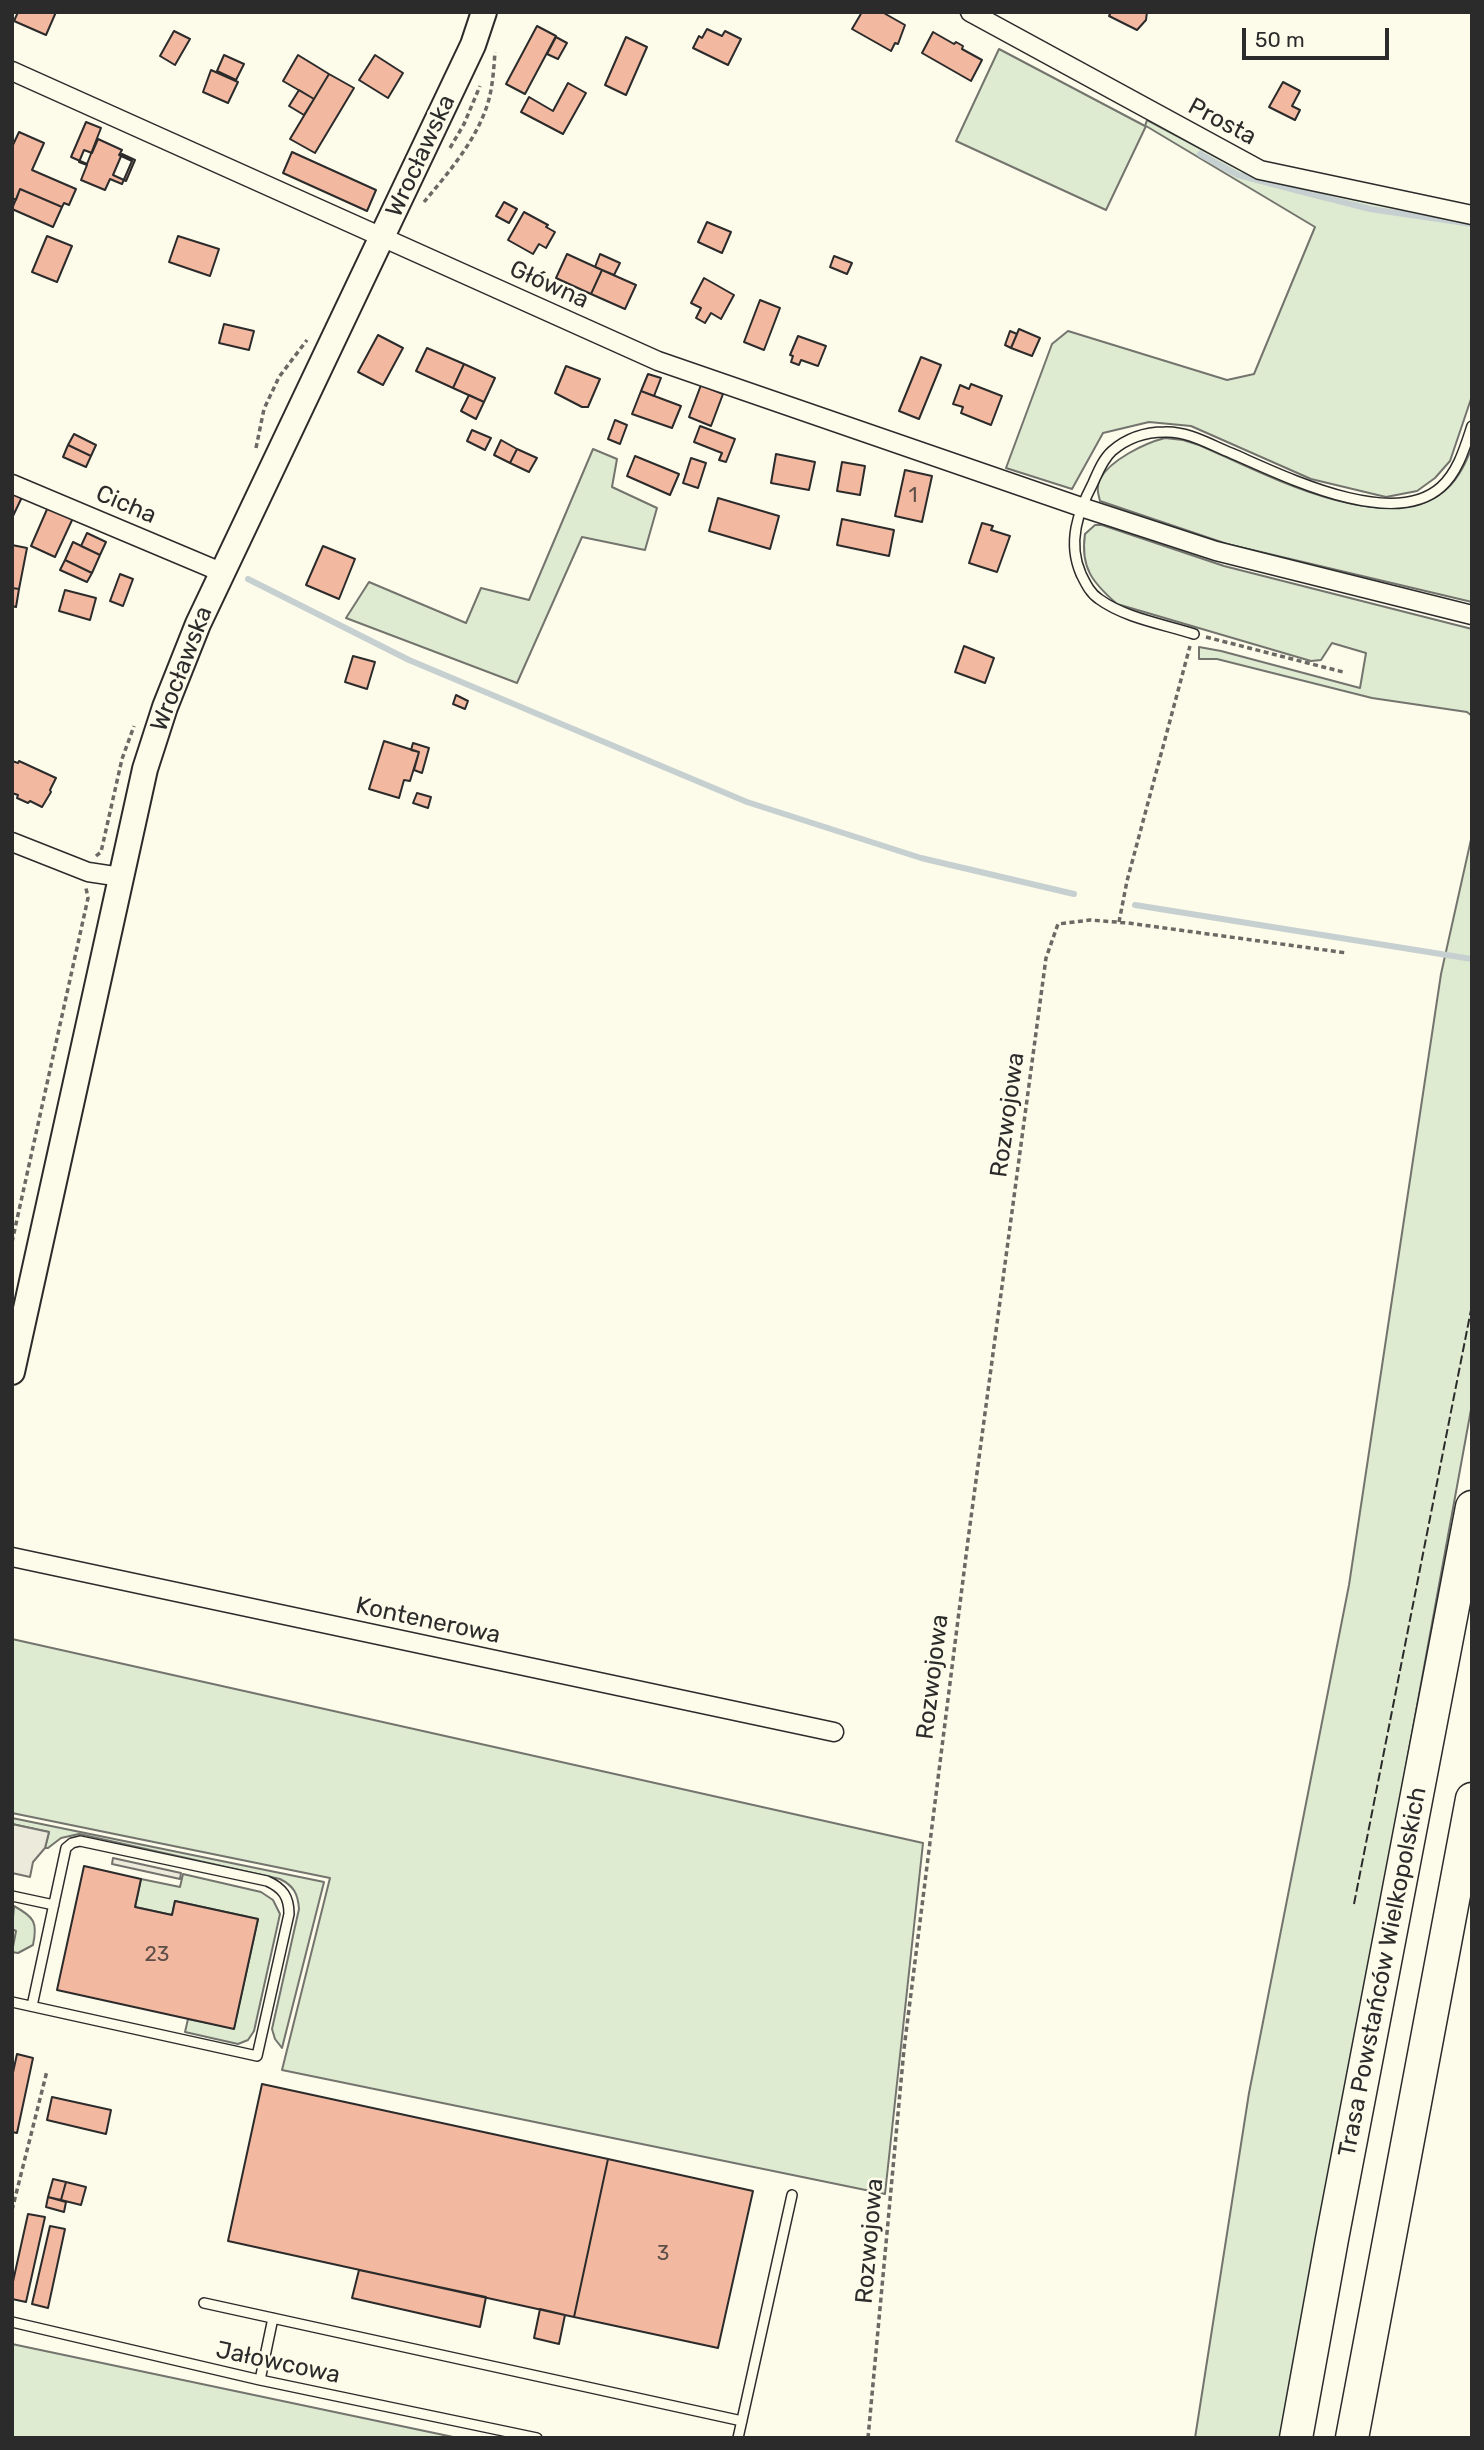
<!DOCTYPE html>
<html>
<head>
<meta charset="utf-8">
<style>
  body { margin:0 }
  #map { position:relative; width:1484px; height:2450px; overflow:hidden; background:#fdfbea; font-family:Rubik,sans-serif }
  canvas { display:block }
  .frame { position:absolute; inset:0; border:14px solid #2b2b2b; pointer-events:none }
  .scale { position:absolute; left:1242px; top:28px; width:147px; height:32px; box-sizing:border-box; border:4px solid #2b2b2b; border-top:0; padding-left:9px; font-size:21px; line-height:24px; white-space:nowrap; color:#2b2b2b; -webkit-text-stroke:5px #fdfbea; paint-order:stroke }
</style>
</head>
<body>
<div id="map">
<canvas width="1484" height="2450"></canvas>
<div class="frame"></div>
<div class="scale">50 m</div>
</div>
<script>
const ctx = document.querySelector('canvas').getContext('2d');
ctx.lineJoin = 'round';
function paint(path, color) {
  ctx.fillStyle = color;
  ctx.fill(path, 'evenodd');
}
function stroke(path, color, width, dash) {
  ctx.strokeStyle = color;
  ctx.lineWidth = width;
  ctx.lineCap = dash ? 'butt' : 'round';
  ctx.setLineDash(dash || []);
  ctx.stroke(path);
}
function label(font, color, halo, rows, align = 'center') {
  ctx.font = font + ' Rubik,sans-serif';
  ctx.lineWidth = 5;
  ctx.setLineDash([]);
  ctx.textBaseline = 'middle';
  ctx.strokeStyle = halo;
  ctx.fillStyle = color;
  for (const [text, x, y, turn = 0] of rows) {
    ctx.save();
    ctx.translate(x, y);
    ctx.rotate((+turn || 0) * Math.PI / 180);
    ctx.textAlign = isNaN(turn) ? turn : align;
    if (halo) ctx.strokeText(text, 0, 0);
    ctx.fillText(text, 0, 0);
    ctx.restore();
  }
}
const green = new Path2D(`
  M 999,49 L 1145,126 L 1147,120 L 1239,169 L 1319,190 L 1472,222 L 1472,396 L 1450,461 L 1435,478 L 1417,491 L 1386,497 L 1311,479 L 1191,426 L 1149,422 L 1103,433 L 1072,489 L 1006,468 L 1052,344 L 1068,331 L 1227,380 L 1254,374 L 1315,227 L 1146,126 L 1106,210 L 956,141 Z
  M 1165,438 L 1183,440 L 1199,445 C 1259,471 1383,539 1443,492 C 1457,482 1466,463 1472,447 L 1472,602 L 1227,544 L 1100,501 C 1098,493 1096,487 1100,479 C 1110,460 1145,443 1165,438 Z
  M 593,449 L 617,459 L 612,487 L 657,508 L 645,550 L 582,537 L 517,683 L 346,618 L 369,582 L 466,623 L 481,588 L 529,600 Z
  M 1095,525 L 1102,525 L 1224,566 L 1472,629 L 1472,716 L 1467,712 L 1372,698 L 1217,659 L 1199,659 L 1199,647 L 1221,651 L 1360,688 L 1366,653 L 1332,643 L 1321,660 L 1311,661 L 1117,604 C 1093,583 1080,568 1085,534 Z
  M 1472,835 L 1472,1404 L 1380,1909 L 1280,2438 L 1195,2438 L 1249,2093 L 1349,1585 L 1441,974 Z
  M 12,1639 L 923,1843 L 885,2194 L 282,2070 L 330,1878 L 12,1813 Z
  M 12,1818 L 324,1882 L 282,2048 L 275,2039 L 272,2029 L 299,1909 C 298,1894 294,1886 280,1879 L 79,1834 L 61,1838 L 48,1848 L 45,1848 L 49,1832 L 12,1824 Z
  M 183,1874 L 261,1892 L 273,1900 L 280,1914 L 254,2031 L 248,2040 L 238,2044 L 185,2032 L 188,2019 L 234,2028 L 258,1919 L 175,1901 L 172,1915 L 135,1907 L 141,1879 L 180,1887 Z
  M 14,1906 C 34,1917 38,1922 33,1945 L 18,1953 L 12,1952 L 16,1931 L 12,1929 Z
  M 12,2344 L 458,2438 L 12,2438 Z`);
const parking = new Path2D(`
  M 12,1824 L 49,1832 L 45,1848 L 33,1862 L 30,1877 L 12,1873 Z
  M 113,1858 L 181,1873 L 180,1879 L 112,1864 Z`);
const stream = new Path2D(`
  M 1200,154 L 1238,175 L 1299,191 L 1370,209 L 1472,224
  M 248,579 L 409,660 L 747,802 L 921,858 L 1074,894
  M 1135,905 L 1472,959`);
const building = new Path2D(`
  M 18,12 L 56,12 L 46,35 L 14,21 Z
  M 862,12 L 882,12 L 905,25 L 898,44 L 895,43 L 891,51 L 852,29 Z
  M 1111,12 L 1147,12 L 1146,20 L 1137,30 L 1109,16 Z
  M 537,26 L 556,36 L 525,94 L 506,84 Z
  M 707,29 L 722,36 L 725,31 L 741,39 L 728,65 L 693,48 L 699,36 L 702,38 Z
  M 174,31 L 190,39 L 175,65 L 160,56 Z
  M 933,32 L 954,44 L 956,42 L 963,46 L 962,49 L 982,60 L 971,81 L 922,53 Z
  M 556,37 L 567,43 L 558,59 L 547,54 Z
  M 626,37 L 647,47 L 626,95 L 605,85 Z
  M 224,55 L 244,64 L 236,80 L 217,71 Z
  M 298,55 L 329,74 L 314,99 L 283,81 Z
  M 375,55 L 403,73 L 388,98 L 359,80 Z
  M 211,70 L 238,82 L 228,103 L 203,92 Z
  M 329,74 L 354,88 L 315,153 L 290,139 Z
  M 1283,82 L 1300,91 L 1292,106 L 1300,110 L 1295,120 L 1269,107 Z
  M 568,83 L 586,93 L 563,134 L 521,112 L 529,97 L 553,111 Z
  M 299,90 L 314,99 L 304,115 L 289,106 Z
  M 86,122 L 101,128 L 87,164 L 71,157 Z
  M 19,132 L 44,143 L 32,170 L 76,189 L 69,205 L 64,203 L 62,207 L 20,189 L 16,200 L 12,198 L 12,147 Z
  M 98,139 L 122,150 L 119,155 L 132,161 L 122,184 L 110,179 L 105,190 L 81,180 L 87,165 L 79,162 L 84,150 L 92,153 Z
  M 292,152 L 376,190 L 367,211 L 283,173 Z
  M 122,154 L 135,160 L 126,181 L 113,175 Z
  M 20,189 L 62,207 L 53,227 L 12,209 Z
  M 504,202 L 517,209 L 509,223 L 496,216 Z
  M 524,212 L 548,225 L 546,227 L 555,232 L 546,248 L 539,244 L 533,254 L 508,240 Z
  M 707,222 L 731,232 L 722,253 L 698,242 Z
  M 47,236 L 72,246 L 57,282 L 32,272 Z
  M 178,236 L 219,249 L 210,276 L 169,262 Z
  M 567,254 L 602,270 L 591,294 L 556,278 Z
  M 600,254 L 620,263 L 614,275 L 595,267 Z
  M 834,256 L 852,263 L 847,274 L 830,267 Z
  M 602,270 L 636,285 L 625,309 L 591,294 Z
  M 704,278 L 734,295 L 721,319 L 711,313 L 705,323 L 696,318 L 701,308 L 691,303 Z
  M 760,300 L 780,308 L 764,350 L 744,342 Z
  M 224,324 L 254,331 L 249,350 L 219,343 Z
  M 1019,329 L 1040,338 L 1032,356 L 1011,348 Z
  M 1010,331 L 1017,334 L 1011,348 L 1005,345 Z
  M 378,335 L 403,348 L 383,385 L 358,372 Z
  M 798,336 L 826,346 L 818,366 L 801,360 L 799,365 L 791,362 L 793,356 L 790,355 Z
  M 427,348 L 464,364 L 453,388 L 416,371 Z
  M 921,357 L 941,365 L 919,419 L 899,411 Z
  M 464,364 L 495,378 L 484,402 L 453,388 Z
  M 566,366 L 600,379 L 588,407 L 582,407 L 555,393 Z
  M 648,374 L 661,378 L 654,396 L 641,391 Z
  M 971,384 L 1002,396 L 991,425 L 961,413 L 963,407 L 953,404 L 960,385 L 969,389 Z
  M 701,385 L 723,394 L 711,426 L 689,417 Z
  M 641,391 L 681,406 L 672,428 L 632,414 Z
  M 469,395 L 484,402 L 476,419 L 461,411 Z
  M 615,420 L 627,425 L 620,444 L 608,439 Z
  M 700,426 L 735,439 L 726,462 L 719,460 L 722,453 L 694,442 Z
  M 472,430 L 491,438 L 485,450 L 467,441 Z
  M 74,434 L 96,445 L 91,456 L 68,445 Z
  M 501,440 L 517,449 L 510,463 L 494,455 Z
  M 68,445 L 91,456 L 86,467 L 63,457 Z
  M 517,449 L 537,458 L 529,472 L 510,463 Z
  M 776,454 L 815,462 L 809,490 L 771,483 Z
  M 635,456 L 679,474 L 670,495 L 627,476 Z
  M 691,458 L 706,463 L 698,488 L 683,483 Z
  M 842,462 L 865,466 L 860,495 L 837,491 Z
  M 905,470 L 932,476 L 922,522 L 895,516 Z
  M 12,490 L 23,495 L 12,518 Z
  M 718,498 L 779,516 L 770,549 L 709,531 Z
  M 48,507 L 73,518 L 55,557 L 31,546 Z
  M 842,519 L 894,530 L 889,556 L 837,545 Z
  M 982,523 L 993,526 L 991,530 L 1010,536 L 997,572 L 969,563 Z
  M 87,533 L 106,542 L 100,555 L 81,546 Z
  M 73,542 L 100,555 L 92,573 L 65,560 Z
  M 12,545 L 27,548 L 19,589 L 12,588 Z
  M 323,546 L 355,559 L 339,599 L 306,585 Z
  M 65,560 L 92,573 L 87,582 L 60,570 Z
  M 120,574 L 133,579 L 123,606 L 110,601 Z
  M 12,588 L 19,589 L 16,607 L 12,606 Z
  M 65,590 L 96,598 L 90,620 L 59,611 Z
  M 964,646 L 994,658 L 985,683 L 955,672 Z
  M 353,656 L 375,662 L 367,689 L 345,682 Z
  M 456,695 L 468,701 L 465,709 L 453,704 Z
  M 384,741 L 419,752 L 410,781 L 404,780 L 399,798 L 369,789 Z
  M 413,743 L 429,748 L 422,773 L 414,770 L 419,752 L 411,750 Z
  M 12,761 L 18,763 L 19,761 L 56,778 L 50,790 L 51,792 L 42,807 L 30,801 L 28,803 L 17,798 L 18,795 L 12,793 Z
  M 417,793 L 431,797 L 428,808 L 413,803 Z
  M 84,1866 L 141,1879 L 135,1907 L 172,1915 L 175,1901 L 258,1919 L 234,2029 L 57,1990 Z
  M 17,2054 L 33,2058 L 17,2133 L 12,2132 L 12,2077 Z
  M 262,2084 L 608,2159 L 574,2317 L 228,2241 Z
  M 52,2097 L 111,2110 L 106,2134 L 47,2120 Z
  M 608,2159 L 753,2191 L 718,2348 L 574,2317 Z
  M 53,2179 L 66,2182 L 61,2200 L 48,2197 Z
  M 66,2182 L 86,2187 L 81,2205 L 61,2200 Z
  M 48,2197 L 66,2202 L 64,2212 L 46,2207 Z
  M 28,2214 L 45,2217 L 26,2302 L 12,2299 L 12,2286 Z
  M 50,2226 L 65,2229 L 48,2308 L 32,2304 Z
  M 359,2270 L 486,2297 L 480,2327 L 352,2298 Z
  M 540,2309 L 565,2315 L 559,2344 L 534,2338 Z`);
const path = new Path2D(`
  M 450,148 L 464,124 L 480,86
  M 424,202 C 449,172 481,135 490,95 C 493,81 494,66 495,52
  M 256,448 L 264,409 L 279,377 L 307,340
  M 1206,637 L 1343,672
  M 96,856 L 101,852 L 122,759 L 134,726
  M 1119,922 L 1127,881 L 1190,646
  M 12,1242 L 88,898 L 86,888
  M 12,2210 L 47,2071
  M 868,2438 L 904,2049 L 968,1540 L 1046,958 L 1058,924 L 1090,920 L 1128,923 L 1347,953`);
const service = new Path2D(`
  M 1194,634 C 1163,624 1125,618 1099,599 C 1090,593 1086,584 1081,574 C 1067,542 1078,512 1093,483 C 1098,472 1103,459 1112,451 C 1127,438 1145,432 1165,432 C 1188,431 1211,445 1231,453 C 1282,475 1392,531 1441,487 C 1458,472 1465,447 1472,426
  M 12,1896 L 54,1905
  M 12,2002 L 257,2056 L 289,1914 C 289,1897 283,1888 267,1881 L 80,1841 L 72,1843 L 66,1848 L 32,2006
  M 204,2303 L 742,2421
  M 12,2322 L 260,2380 L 537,2438
  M 260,2380 L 273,2318
  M 738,2438 L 792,2195`);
const minor = new Path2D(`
  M 970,12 L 1260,170 L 1472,215
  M 12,71 L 658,361 L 1081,507 L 1216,551 L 1472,615
  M 12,484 L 221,572
  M 12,842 L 88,872 L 121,877
  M 12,1557 L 834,1732`);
const secondary = new Path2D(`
  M 12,1372 L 145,769 L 165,707 L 198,624 L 473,45 L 484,12`);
const motorway = new Path2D(`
  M 1296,2438 L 1332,2239 L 1472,1507
  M 1352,2438 L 1472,1799`);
const fence = new Path2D(`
  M 1354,1904 L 1472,1305`);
const numberNames = [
  ["1",913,496],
  ["23",157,1955],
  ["3",663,2254]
];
const streetNames = [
  ["Prosta",1222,122,28],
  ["Wrocławska",421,156,-65],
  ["Główna",549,285,24],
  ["Cicha",126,505,23],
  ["Wrocławska",182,669,-69],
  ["Rozwojowa",1008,1115,-82],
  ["Kontenerowa",428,1621,12],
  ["Rozwojowa",933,1677,-83],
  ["Trasa Powstańców Wielkopolskich",1383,1972,-79],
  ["Rozwojowa",870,2241,-85],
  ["Jałowcowa",278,2363,12]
];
paint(green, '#deebd1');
stroke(green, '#74746e', 2);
paint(parking, '#eceadb');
stroke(parking, '#74746e', 2);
stroke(stream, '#c7d0d0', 6);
paint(building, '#f2b8a0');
stroke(building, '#2b2b2b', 2);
stroke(service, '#2b2b2b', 12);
stroke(minor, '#2b2b2b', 21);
stroke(secondary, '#2b2b2b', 28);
stroke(motorway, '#2b2b2b', 35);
stroke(path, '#6a6964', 3.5, [5, 3.5]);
stroke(service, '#fdfbea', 9);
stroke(minor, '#fdfbea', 18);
stroke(secondary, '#fdfbea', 24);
stroke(motorway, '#fdfbea', 32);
stroke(fence, '#2b2b2b', 2, [9, 3.5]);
label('21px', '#5d4e48', null, numberNames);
label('24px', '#2b2b2b', '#fdfbea', streetNames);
</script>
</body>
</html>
